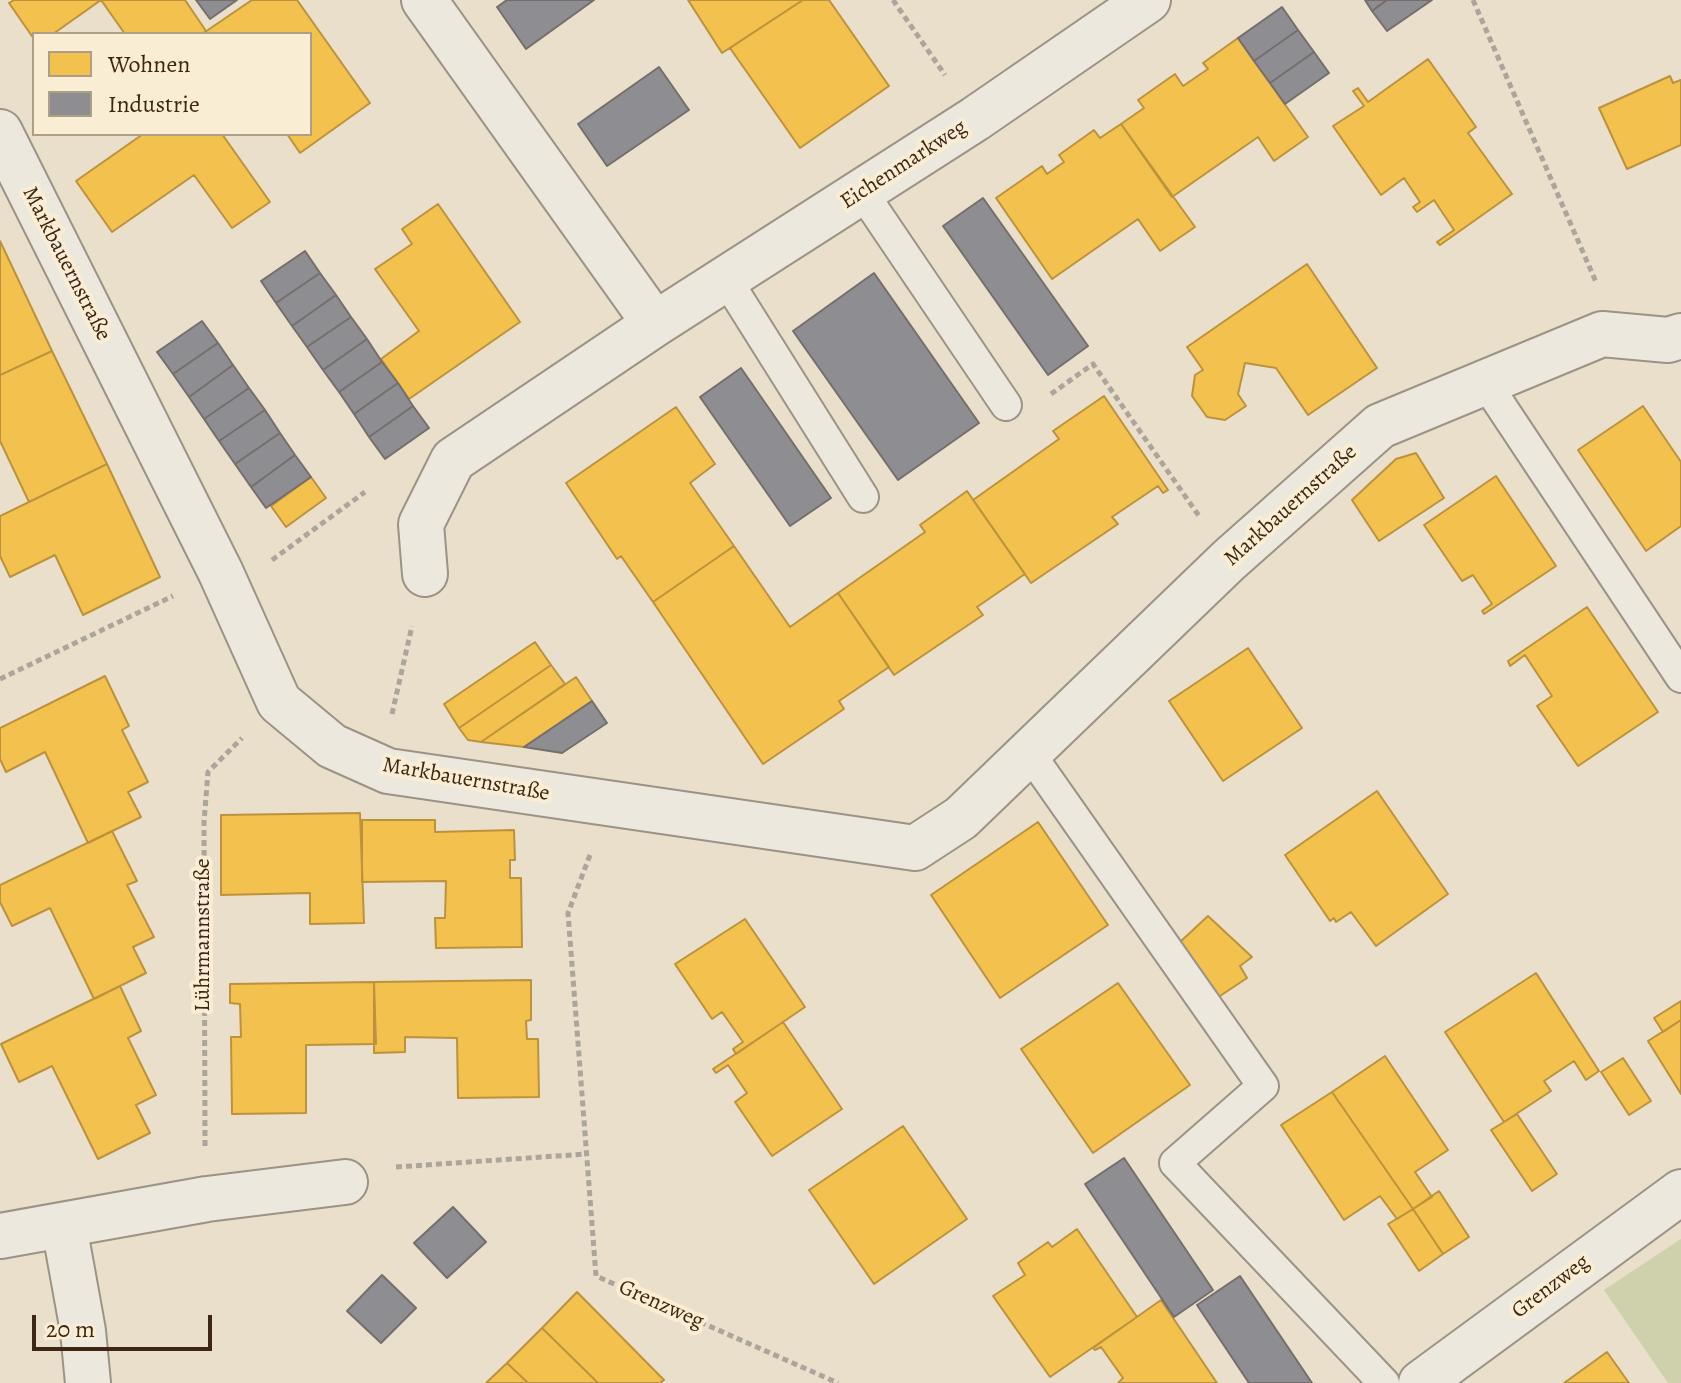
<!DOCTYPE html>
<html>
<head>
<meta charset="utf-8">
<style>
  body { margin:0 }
  #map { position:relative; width:1681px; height:1383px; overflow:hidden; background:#e9dfca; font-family:Alegreya,serif }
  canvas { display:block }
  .legend { position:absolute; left:32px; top:32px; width:280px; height:104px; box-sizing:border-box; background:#f9edd4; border:2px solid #ae9d87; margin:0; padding:10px 14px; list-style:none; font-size:24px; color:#3d2614 }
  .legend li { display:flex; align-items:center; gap:16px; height:40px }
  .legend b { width:40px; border:2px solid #ae9d87 }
  .scale { position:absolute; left:32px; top:1315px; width:180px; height:36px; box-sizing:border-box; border:4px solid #3d2614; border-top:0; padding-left:10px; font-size:24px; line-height:28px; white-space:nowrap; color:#3d2614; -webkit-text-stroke:6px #f9edd4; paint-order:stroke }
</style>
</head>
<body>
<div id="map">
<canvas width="1681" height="1383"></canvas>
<ul class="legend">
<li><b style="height:22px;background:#f2c14e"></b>Wohnen</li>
<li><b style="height:22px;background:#8d8d92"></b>Industrie</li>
</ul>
<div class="scale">20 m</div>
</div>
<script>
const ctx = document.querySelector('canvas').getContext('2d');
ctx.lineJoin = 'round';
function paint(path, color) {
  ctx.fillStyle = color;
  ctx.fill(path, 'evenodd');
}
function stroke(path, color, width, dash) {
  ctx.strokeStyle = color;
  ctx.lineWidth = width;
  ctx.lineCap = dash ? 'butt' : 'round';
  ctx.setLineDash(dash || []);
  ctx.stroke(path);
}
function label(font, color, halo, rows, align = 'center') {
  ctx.font = font + ' Alegreya,serif';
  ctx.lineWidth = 8;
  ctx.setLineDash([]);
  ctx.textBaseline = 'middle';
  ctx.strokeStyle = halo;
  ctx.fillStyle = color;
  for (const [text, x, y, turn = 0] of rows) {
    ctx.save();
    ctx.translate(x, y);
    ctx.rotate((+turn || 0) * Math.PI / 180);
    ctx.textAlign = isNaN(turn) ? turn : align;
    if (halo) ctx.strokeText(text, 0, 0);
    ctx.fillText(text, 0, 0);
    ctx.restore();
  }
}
const green = new Path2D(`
  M 1681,1239 L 1681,1383 L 1668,1383 L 1604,1290 Z`);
const homes = new Path2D(`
  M 14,0 L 185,0 L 206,31 L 202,34 L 125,34 L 101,0 L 53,34 L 34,34 L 34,39 L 9,3 Z
  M 252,0 L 297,0 L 370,103 L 300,153 L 287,134 L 310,134 L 310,34 L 202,34 Z
  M 688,0 L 803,0 L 722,53 Z
  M 803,0 L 829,0 L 889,86 L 800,148 L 730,48 Z
  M 1238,38 L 1308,137 L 1274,161 L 1258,137 L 1172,197 L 1121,124 L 1144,108 L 1138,100 L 1175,74 L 1183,86 L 1208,69 L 1203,63 Z
  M 1428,59 L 1476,127 L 1468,133 L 1512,194 L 1440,245 L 1437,242 L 1454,230 L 1434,200 L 1417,212 L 1413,207 L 1420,202 L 1404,178 L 1381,195 L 1333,126 L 1364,106 L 1353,91 L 1358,88 L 1368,102 Z
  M 1670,76 L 1673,83 L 1681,80 L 1681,145 L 1627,169 L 1599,108 Z
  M 1121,124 L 1195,227 L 1160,251 L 1138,219 L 1052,279 L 996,198 L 1042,166 L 1047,174 L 1064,162 L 1059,155 L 1094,130 L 1100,138 Z
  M 143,134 L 222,134 L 270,202 L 232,228 L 194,175 L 112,232 L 76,181 Z
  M 438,204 L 520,322 L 409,399 L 381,359 L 419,331 L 375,269 L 412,244 L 402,229 Z
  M 0,241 L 52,351 L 0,375 Z
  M 1307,264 L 1377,368 L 1308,415 L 1276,368 L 1245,363 L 1238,394 L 1246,406 L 1225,420 L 1207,417 L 1192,396 L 1195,375 L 1203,370 L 1187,347 Z
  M 52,351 L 107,464 L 29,502 L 0,441 L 0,375 Z
  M 1104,396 L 1168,490 L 1163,493 L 1158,486 L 1112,517 L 1118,524 L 1031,583 L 973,500 L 1059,439 L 1053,431 Z
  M 1643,406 L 1681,462 L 1681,526 L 1646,551 L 1578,450 Z
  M 676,407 L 715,464 L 690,483 L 734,546 L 653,602 L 621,556 L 617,559 L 566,483 Z
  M 1416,453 L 1444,498 L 1379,541 L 1352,500 L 1396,459 Z
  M 107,464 L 160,577 L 83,615 L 55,555 L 10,577 L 0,556 L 0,516 Z
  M 1496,476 L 1556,566 L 1484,614 L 1482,611 L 1492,604 L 1473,575 L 1462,581 L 1424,525 Z
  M 311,477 L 326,498 L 286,527 L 271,506 Z
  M 967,491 L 1025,574 L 977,607 L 983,615 L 894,675 L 838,593 L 925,532 L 920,525 Z
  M 734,546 L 790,627 L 838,593 L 889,667 L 839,701 L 844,709 L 763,764 L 653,602 Z
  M 1587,607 L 1658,712 L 1578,766 L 1537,706 L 1552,696 L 1525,655 L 1510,666 L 1508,661 Z
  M 535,642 L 551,665 L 459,728 L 444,704 Z
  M 1248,648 L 1302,728 L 1223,781 L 1169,701 Z
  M 551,665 L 565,684 L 481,742 L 468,740 L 459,728 Z
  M 105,676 L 129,726 L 122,730 L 148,782 L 128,792 L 141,817 L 88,843 L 45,752 L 6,772 L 0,759 L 0,728 Z
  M 576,677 L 592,701 L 524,747 L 481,742 Z
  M 1377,791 L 1448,894 L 1376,946 L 1351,912 L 1336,922 L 1334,918 L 1330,921 L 1285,855 Z
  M 360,813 L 364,923 L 310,924 L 310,893 L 221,895 L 221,815 Z
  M 362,820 L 435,820 L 435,832 L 514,830 L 515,860 L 510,860 L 510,878 L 521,878 L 522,947 L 436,948 L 435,918 L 445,918 L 446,881 L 362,882 Z
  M 1038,822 L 1108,925 L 1000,998 L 931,895 Z
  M 112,831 L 137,881 L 127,885 L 154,937 L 133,947 L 146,973 L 94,999 L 50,908 L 12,926 L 0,902 L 0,885 Z
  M 1208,916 L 1252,957 L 1240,966 L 1247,978 L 1217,998 L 1180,942 Z
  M 745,919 L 805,1007 L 736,1054 L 733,1049 L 743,1042 L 722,1012 L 712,1019 L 675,964 Z
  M 1536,973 L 1599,1071 L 1586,1080 L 1574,1061 L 1544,1081 L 1551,1091 L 1504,1122 L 1445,1032 Z
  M 531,980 L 531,1020 L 526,1021 L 527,1039 L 538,1039 L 539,1097 L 458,1098 L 457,1038 L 405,1037 L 405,1052 L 374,1053 L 374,982 Z
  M 374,982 L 376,1044 L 306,1045 L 306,1113 L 232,1114 L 231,1037 L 241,1037 L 240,1004 L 230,1003 L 230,984 Z
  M 1118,983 L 1190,1085 L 1093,1153 L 1021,1049 Z
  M 120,986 L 141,1031 L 128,1038 L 156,1095 L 136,1105 L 150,1133 L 98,1159 L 52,1066 L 19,1082 L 1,1044 Z
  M 1681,1001 L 1681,1020 L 1663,1032 L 1654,1018 Z
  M 1681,1020 L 1681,1094 L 1648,1041 Z
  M 783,1022 L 842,1109 L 772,1156 L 735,1102 L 747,1093 L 728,1065 L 716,1073 L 713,1069 Z
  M 1385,1056 L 1448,1150 L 1415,1172 L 1432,1197 L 1413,1209 L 1332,1092 Z
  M 1623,1058 L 1651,1101 L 1629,1115 L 1601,1072 Z
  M 1332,1092 L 1413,1209 L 1397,1219 L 1380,1196 L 1344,1220 L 1281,1125 Z
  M 1517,1114 L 1557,1174 L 1532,1191 L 1491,1130 Z
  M 903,1126 L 967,1219 L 874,1284 L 809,1190 Z
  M 1439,1191 L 1469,1237 L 1443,1254 L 1413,1209 Z
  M 1413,1209 L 1443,1254 L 1419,1271 L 1388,1224 Z
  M 1077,1229 L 1137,1317 L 1050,1377 L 993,1296 L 1025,1275 L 1018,1263 L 1048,1242 L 1052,1247 Z
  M 577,1292 L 664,1380 L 660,1383 L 598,1383 L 542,1328 Z
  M 1161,1300 L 1217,1383 L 1118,1383 L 1123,1378 L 1101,1347 L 1095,1350 L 1093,1348 Z
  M 542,1328 L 598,1383 L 528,1383 L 507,1363 Z
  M 1607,1352 L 1629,1383 L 1564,1383 Z
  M 507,1363 L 528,1383 L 486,1383 Z`);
const industry = new Path2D(`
  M 196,0 L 237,0 L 210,19 Z
  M 507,0 L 594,0 L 526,49 L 497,7 Z
  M 1365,0 L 1387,0 L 1372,11 Z
  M 1387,0 L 1432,0 L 1387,31 L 1372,11 Z
  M 1282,7 L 1298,30 L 1254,61 L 1238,38 Z
  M 1298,30 L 1314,52 L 1270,83 L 1254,61 Z
  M 1314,52 L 1329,73 L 1285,104 L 1270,83 Z
  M 659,67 L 689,110 L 607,166 L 578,124 Z
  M 983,198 L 1088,346 L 1048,375 L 943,226 Z
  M 305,251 L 320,273 L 276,303 L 261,281 Z
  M 320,273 L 336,295 L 292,326 L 276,303 Z
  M 874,273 L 979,423 L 898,480 L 793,331 Z
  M 336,295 L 351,317 L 307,347 L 292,326 Z
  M 351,317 L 367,339 L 323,370 L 307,347 Z
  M 202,321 L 218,343 L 173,374 L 157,352 Z
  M 367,339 L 382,362 L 339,392 L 323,370 Z
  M 218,343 L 233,365 L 189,397 L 173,374 Z
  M 382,362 L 398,383 L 354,414 L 339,392 Z
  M 233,365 L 249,388 L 204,419 L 189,397 Z
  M 741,368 L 831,498 L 790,526 L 700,397 Z
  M 398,383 L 413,406 L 369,437 L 354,414 Z
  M 249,388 L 265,410 L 219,441 L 204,419 Z
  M 413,406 L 429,428 L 385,459 L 369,437 Z
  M 265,410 L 280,433 L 235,464 L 219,441 Z
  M 280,433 L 295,455 L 251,487 L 235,464 Z
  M 295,455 L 311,477 L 266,508 L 251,487 Z
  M 592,701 L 607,723 L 562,753 L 524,747 Z
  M 1124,1158 L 1213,1290 L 1174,1317 L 1085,1184 Z
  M 453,1207 L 486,1242 L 447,1278 L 414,1243 Z
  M 382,1275 L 416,1308 L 381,1343 L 347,1311 Z
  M 1240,1276 L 1312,1383 L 1249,1383 L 1197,1305 Z`);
const path = new Path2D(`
  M 893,0 L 945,75
  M 1473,0 L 1596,282
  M 1051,394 L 1093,364 L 1199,516
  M 272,560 L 365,492
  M 0,679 L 173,596
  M 392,714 L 412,626
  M 590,855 L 568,913 L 596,1276 L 838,1383
  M 205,1146 L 204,822 L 208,772 L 242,738
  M 396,1167 L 586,1154`);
const lane = new Path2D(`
  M 862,192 L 1006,405
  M 726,279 L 863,497
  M 1485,382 L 1681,677
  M 1030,754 L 1263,1086 L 1175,1163 L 1384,1383`);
const street = new Path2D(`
  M 424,0 L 655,324 L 975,119 L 1148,0
  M 0,132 L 221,573 L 279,702 L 332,746 L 388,771 L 915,848 L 961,818 L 1229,560 L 1380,426 L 1602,334 L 1668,340 L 1681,336
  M 425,574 L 421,524 L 453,460 L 655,324
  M 64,1226 L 83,1331 L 88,1383
  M 0,1236 L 207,1199 L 345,1182
  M 1421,1383 L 1681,1192`);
const streetNames = [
  ["Eichenmarkweg",904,165,-33],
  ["Markbauernstraße",66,264,63],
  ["Markbauernstraße",1291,506,-42],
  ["Markbauernstraße",466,780,10],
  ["Lührmannstraße",204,935,-90],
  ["Grenzweg",1551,1287,-37],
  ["Grenzweg",661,1305,24]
];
paint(green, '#cfd0ac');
paint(homes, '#f2c14e');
stroke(homes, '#bc923d', 2);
paint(industry, '#8d8d92');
stroke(industry, '#756e6c', 2);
stroke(lane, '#9b9385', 34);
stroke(street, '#9b9385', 48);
stroke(path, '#aca59c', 5, [6, 4]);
stroke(lane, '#ece8dd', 30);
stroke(street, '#ece8dd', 44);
label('22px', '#3d2614', '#f9edd4', streetNames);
</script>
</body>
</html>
